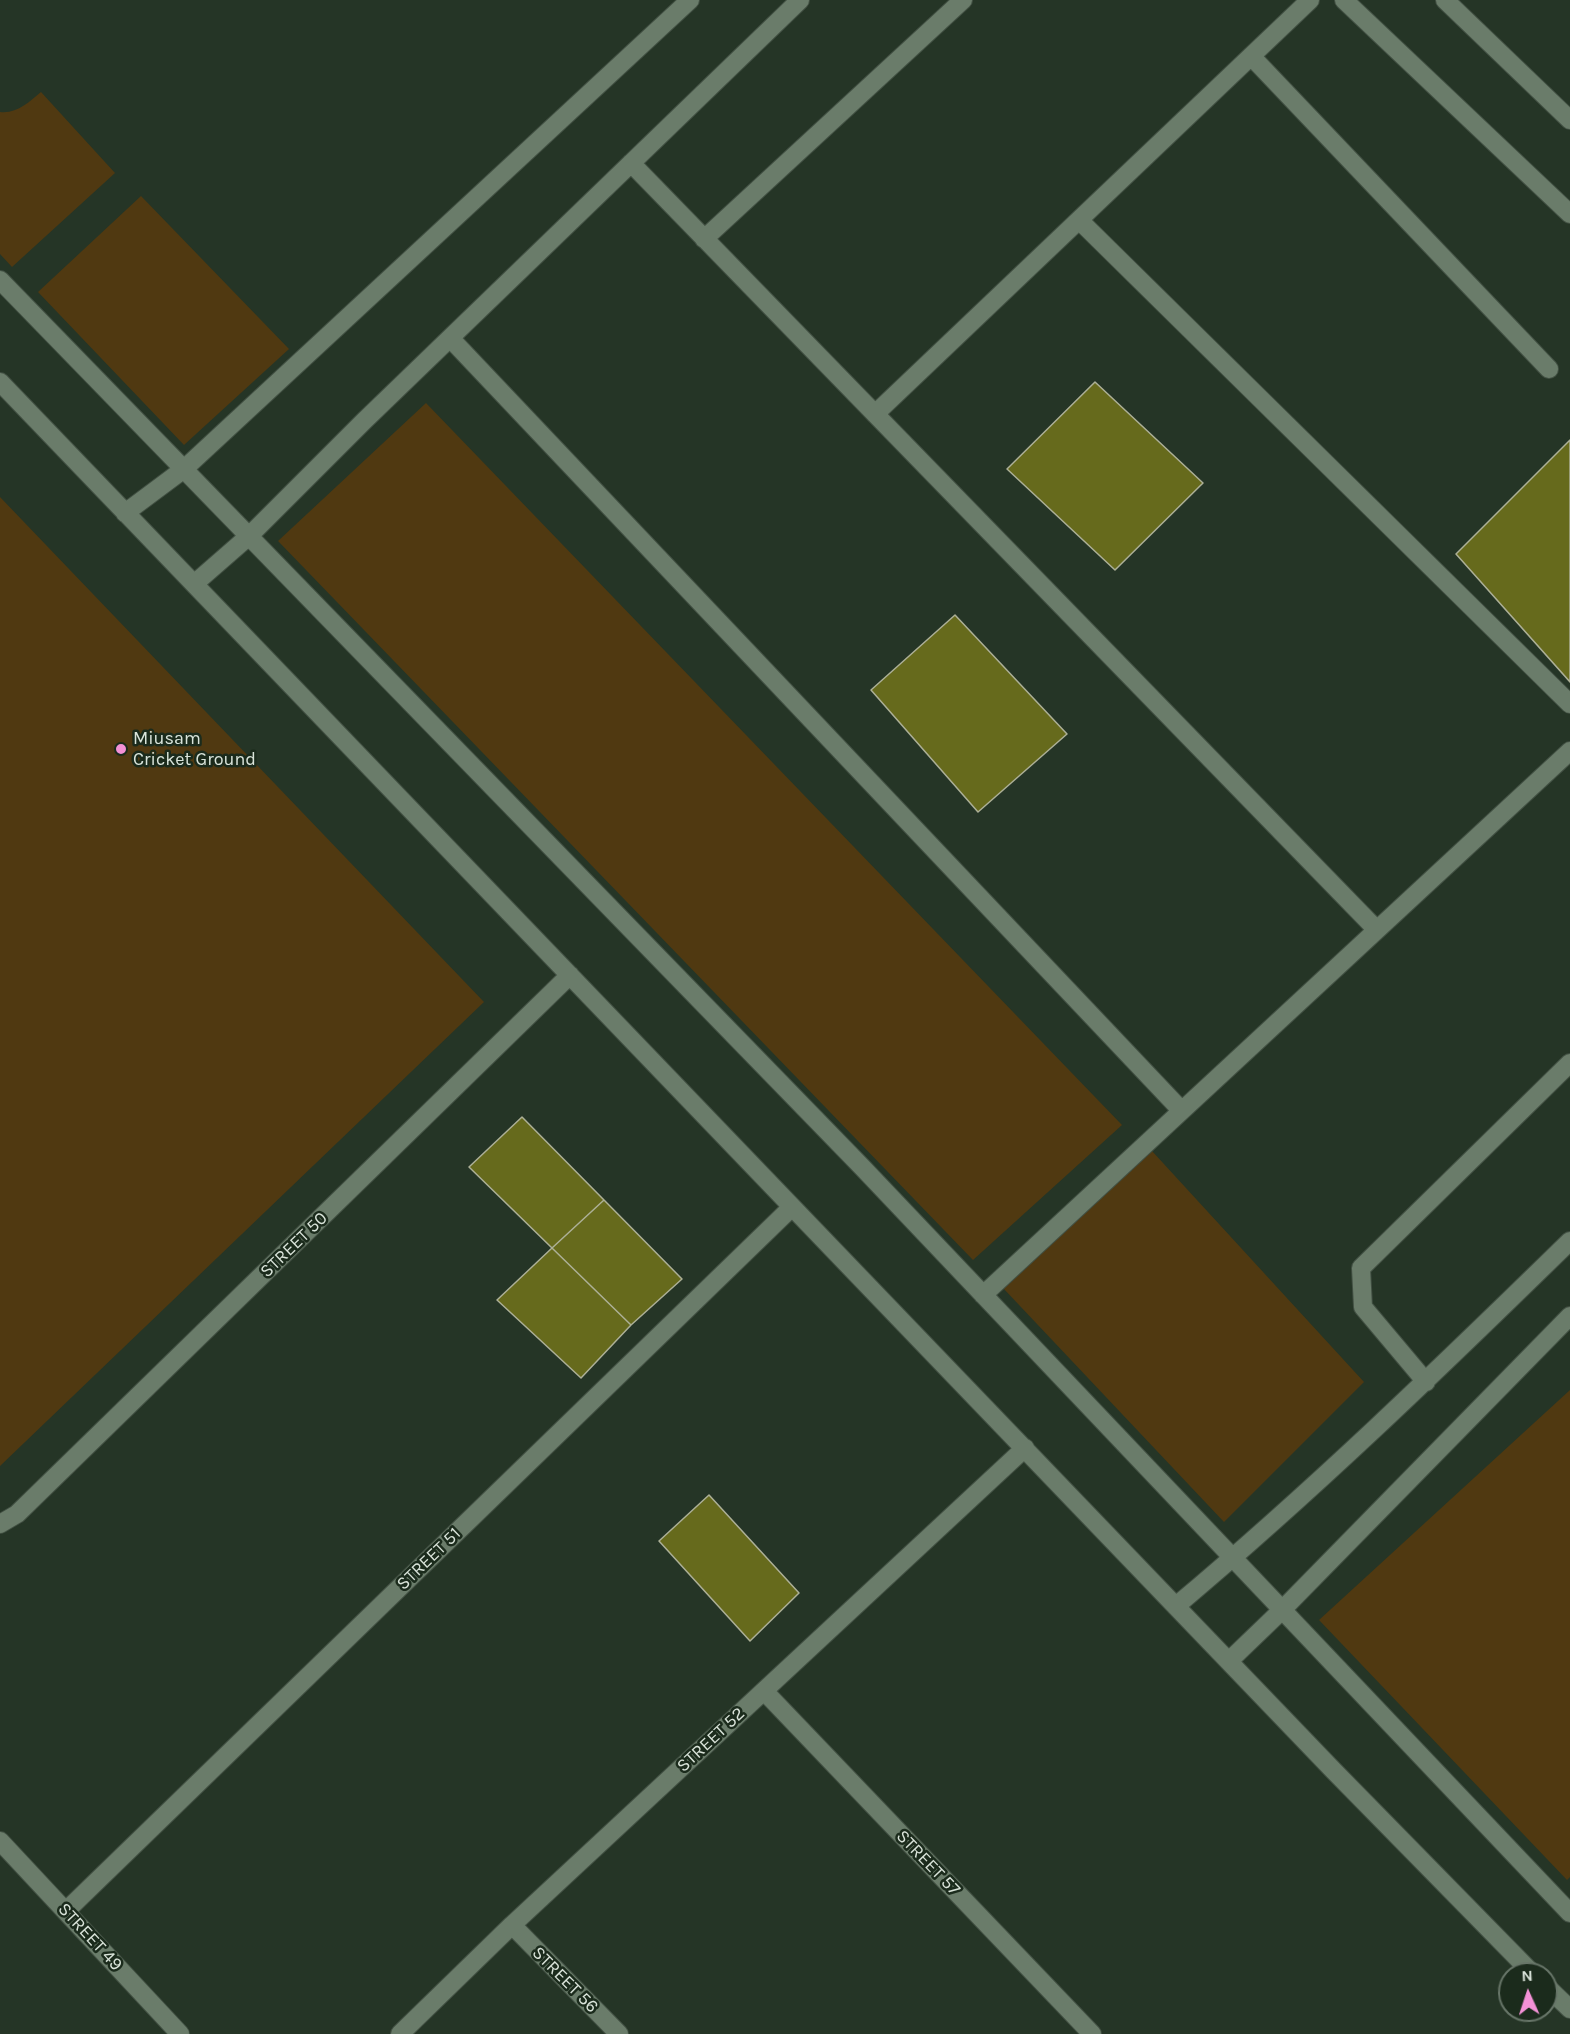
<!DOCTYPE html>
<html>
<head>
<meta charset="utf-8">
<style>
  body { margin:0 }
  #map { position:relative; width:1570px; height:2034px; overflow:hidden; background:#253526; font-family:Karla,sans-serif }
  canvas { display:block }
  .north { position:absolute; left:1498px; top:1962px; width:60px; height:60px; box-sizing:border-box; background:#1b2b1c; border:2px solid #677568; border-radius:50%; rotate:357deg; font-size:16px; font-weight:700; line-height:24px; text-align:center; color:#dae4da }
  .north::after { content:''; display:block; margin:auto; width:21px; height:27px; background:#f391d6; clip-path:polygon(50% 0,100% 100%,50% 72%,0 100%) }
</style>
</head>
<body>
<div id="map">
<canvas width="1570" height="2034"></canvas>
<div class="north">N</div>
</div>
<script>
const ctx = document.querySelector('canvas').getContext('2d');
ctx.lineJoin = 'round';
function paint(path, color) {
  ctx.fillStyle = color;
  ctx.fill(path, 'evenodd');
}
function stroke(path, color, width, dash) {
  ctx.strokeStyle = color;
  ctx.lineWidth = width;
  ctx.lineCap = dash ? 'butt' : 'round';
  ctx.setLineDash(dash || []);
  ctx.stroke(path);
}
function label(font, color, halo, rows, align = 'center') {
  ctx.font = font + ' Karla,sans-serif';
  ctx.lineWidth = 5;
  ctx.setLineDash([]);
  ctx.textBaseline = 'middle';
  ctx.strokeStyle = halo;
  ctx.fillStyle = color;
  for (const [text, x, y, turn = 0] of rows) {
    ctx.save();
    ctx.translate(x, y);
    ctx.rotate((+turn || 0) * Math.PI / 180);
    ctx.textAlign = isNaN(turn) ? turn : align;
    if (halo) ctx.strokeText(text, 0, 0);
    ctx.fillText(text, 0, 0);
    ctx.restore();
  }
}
const green = new Path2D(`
  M 41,92 L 115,173 L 12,267 L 0,254 L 0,112 C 17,114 29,102 41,92 Z
  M 141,196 L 289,349 L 184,445 L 38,292 Z
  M 426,403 L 1122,1125 L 973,1260 L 278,541 Z
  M 0,497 L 484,1002 L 0,1466 Z
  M 1152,1151 L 1364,1382 L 1224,1522 L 1003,1288 Z
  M 1570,1390 L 1570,1877 L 1567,1880 L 1319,1620 Z`);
const building = new Path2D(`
  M 1095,382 L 1203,483 L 1115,570 L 1007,469 Z
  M 1570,440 L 1570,682 L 1456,554 Z
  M 955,615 L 1067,734 L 978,812 L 871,690 Z
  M 522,1117 L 604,1200 L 552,1248 L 469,1167 Z
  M 604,1200 L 682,1279 L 631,1325 L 552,1248 Z
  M 552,1248 L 631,1325 L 581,1378 L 497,1300 Z
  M 709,1495 L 799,1593 L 750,1641 L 659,1541 Z`);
const minor = new Path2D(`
  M 1344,0 L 1570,214
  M 1445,0 L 1570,120
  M 1251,56 L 1549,369
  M 631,163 L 1376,929
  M 1079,220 L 1570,704
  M 704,239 L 963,0
  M 0,280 L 862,1167 L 1570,1913
  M 450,338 L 1181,1110
  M 0,382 L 1333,1770 L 1533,1974
  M 875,414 L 1310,0
  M 125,513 L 184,469 L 690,0
  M 194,584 L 249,536 L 364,421 L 800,0
  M 983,1295 L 1570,751
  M 1426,1382 L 1363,1307 L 1361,1268 L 1570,1063
  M 0,1524 L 17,1514 L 570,975
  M 1176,1606 C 1313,1491 1442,1366 1570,1241
  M 1229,1661 L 1282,1610 L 1570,1316
  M 764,1691 L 1092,2034
  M 0,1841 L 180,2034
  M 66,1911 L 792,1207
  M 512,1925 L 619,2034
  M 1546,1986 L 1570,2009
  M 400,2034 L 512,1925 L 1025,1448`);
const markers = [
  [121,749,6,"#f391d6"]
];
const poiNames = [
  ["Miusam",133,739],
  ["Cricket Ground",133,760]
];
const streetNames = [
  ["STREET 50",294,1245,-44],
  ["STREET 51",429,1559,-44],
  ["STREET 52",711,1740,-43],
  ["STREET 57",928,1863,46],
  ["STREET 49",90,1937,47],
  ["STREET 56",565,1980,45]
];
paint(green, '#503911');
paint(building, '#666a1c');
stroke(building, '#adb097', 1.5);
stroke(minor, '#425043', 20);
stroke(minor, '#6a7c6a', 18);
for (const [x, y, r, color] of markers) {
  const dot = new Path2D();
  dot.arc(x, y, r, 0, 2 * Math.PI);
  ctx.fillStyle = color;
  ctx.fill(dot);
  stroke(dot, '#1b2b1c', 2);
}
label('18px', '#dae4da', '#1b2b1c', poiNames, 'left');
label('18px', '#dae4da', '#1b2b1c', streetNames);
</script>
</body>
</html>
